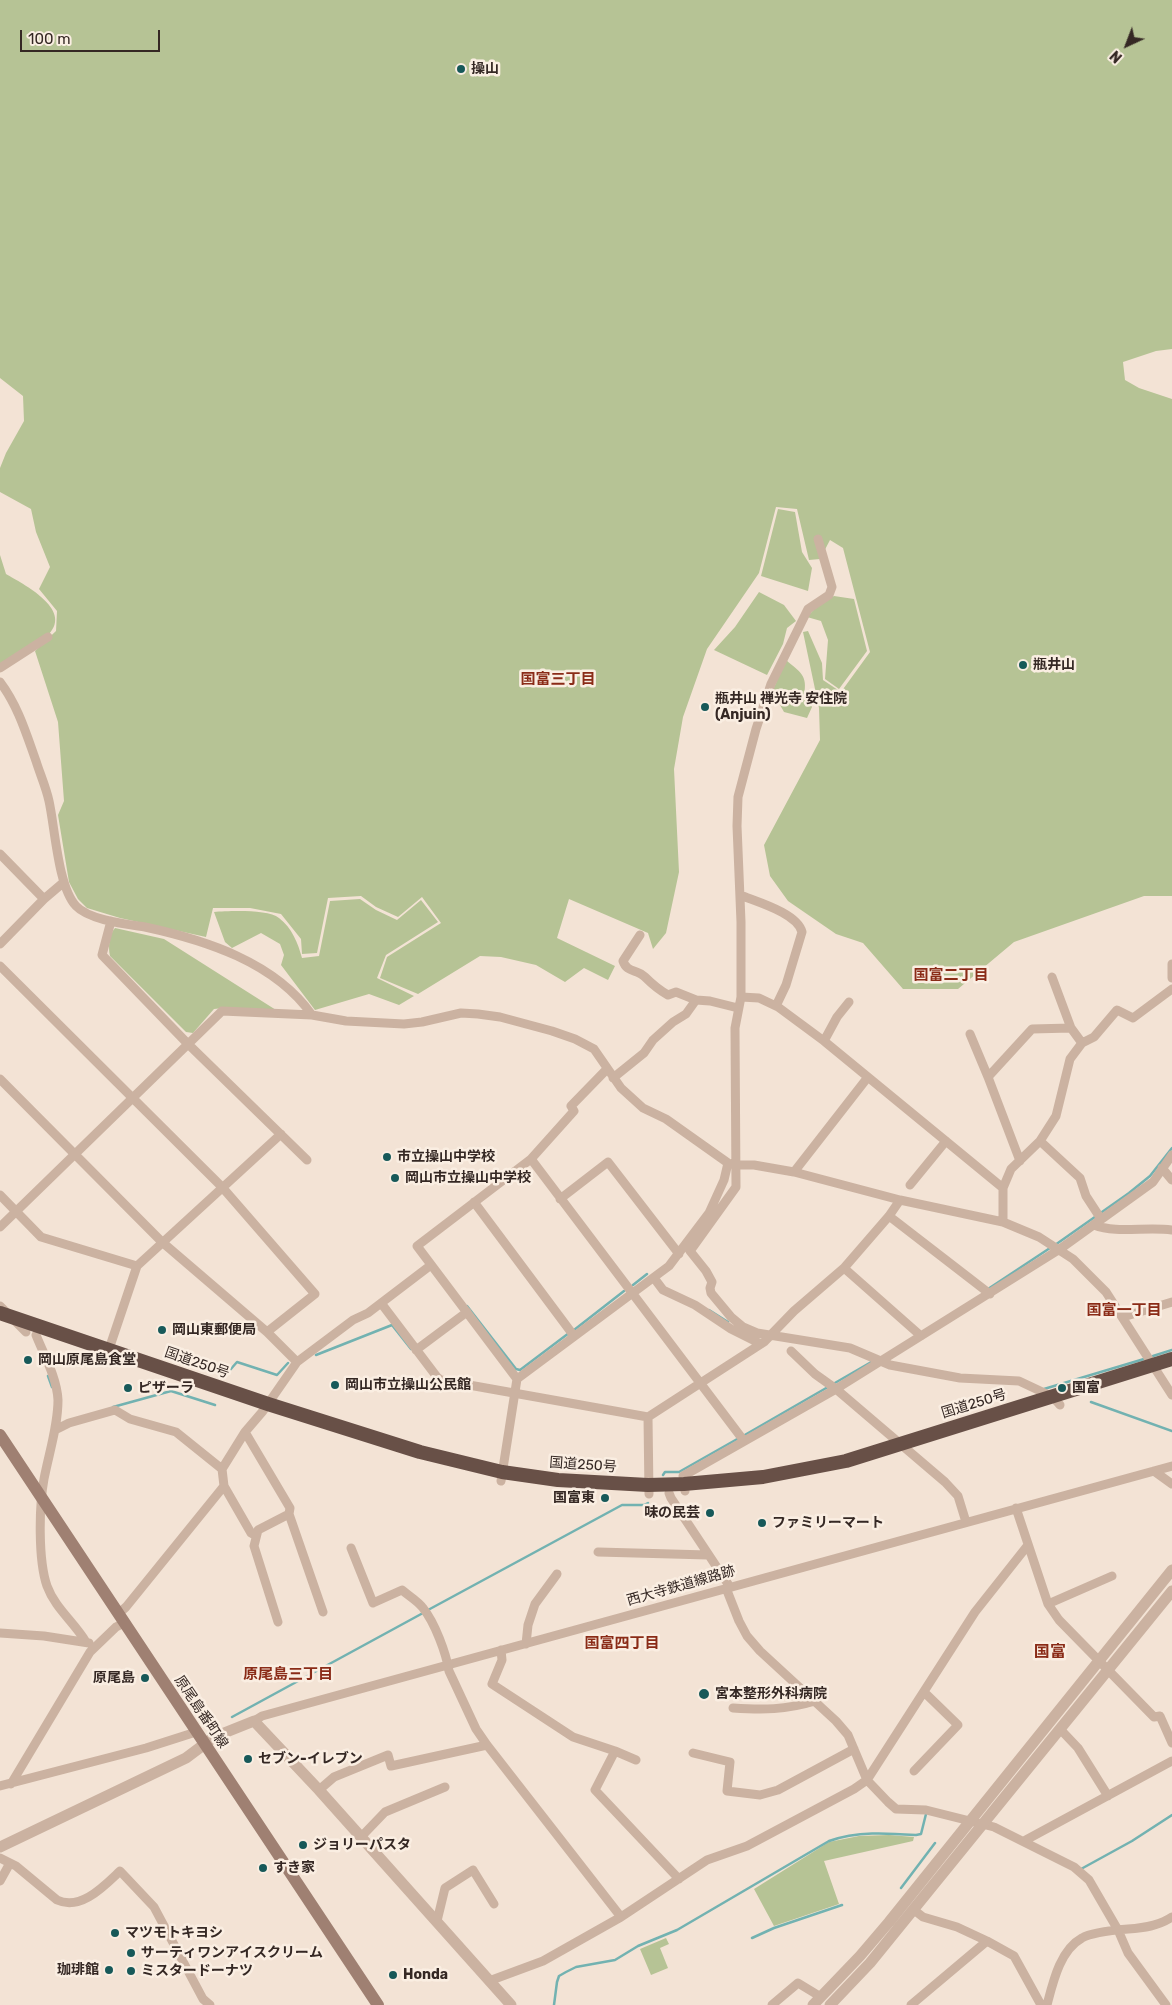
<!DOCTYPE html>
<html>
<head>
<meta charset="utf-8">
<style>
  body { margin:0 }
  #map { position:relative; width:1172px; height:2005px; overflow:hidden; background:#f3e3d5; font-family:Rubik,sans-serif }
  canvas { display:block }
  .north { position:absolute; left:1102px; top:20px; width:50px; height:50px; -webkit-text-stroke:4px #faeee2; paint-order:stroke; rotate:223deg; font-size:14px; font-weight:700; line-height:20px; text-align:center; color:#352824 }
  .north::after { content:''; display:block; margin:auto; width:18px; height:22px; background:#352824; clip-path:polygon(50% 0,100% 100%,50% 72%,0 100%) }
  .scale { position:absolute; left:20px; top:30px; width:140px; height:22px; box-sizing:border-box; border:2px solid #352824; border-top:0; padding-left:6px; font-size:15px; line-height:18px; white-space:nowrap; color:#352824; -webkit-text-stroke:4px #faeee2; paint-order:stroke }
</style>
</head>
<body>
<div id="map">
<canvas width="1172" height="2005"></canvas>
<div class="north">N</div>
<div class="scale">100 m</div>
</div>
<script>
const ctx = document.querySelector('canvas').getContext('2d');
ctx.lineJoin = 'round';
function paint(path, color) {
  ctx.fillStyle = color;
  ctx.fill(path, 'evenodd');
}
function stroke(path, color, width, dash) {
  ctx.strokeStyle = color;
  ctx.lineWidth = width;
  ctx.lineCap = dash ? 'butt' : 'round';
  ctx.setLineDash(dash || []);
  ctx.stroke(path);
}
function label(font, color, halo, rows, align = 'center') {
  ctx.font = font + ' Rubik,"Noto Sans JP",sans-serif';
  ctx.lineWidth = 5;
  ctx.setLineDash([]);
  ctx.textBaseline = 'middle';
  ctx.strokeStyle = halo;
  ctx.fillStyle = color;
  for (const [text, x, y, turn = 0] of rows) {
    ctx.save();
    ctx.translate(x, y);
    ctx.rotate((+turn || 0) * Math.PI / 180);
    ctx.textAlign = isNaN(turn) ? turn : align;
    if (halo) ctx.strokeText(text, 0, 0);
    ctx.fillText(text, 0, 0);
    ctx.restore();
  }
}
const green = new Path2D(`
  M 0,0 L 1172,0 L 1172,349 L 1156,351 L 1123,362 L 1125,380 L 1139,388 L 1172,399 L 1172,896 L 1144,896 L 1014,942 L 958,989 L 903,989 L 863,943 L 836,934 L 788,901 L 770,876 L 764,845 L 820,740 L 819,708 L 803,632 L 808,631 L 822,663 L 823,680 L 841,692 L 870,652 L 843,548 L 830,540 L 820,559 L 809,560 L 797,509 L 776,507 L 759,573 L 707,649 L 683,717 L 674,769 L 679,872 L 666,933 L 653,949 L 648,933 L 569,899 L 557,938 L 615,966 L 608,980 L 584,968 L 565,982 L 536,965 L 501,957 L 480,956 L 418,994 L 380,978 L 387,957 L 441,923 L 422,897 L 398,917 L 376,907 L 361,896 L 328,898 L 317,953 L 302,954 L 301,939 L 281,914 L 250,908 L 213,908 L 206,937 L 120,918 L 87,908 L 78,899 L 69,882 L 58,815 L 64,801 L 58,722 L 35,651 L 56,631 L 57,611 L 39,589 L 50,567 L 36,532 L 31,509 L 0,492 L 0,468 L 6,453 L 24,421 L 23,396 L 0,378 Z
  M 778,509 L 795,512 L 802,552 L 812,568 L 808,591 L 761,576 Z
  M 0,555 L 6,574 C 23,584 73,609 49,634 C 40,643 12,658 0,666 Z
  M 759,592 L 784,605 L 796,621 L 787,628 L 783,644 L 767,675 L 714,650 L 735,627 Z
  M 834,596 L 854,599 L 867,651 L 839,689 L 825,679 L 828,640 L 821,621 L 807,617 L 817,606 Z
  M 786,660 C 800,672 808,675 804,695 L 812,707 L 807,718 L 784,712 L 780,705 L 768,701 Z
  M 360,899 L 376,910 L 397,920 L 421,900 L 438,922 L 386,955 L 377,978 L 414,996 L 399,1005 L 369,994 L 315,1010 L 281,965 L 284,955 L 280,944 L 261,933 L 232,948 L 225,942 L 214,912 C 229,911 268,909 279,918 C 292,928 298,943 302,958 L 319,956 L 330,901 Z
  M 115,928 L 164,939 L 276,1010 L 224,1008 L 214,1009 L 193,1033 L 186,1032 L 110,956 C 108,947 109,935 115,928 Z
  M 889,1835 L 914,1837 L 913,1841 L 824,1861 L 839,1904 L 774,1926 L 754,1889 L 829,1842 L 859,1836 Z
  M 666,1938 L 669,1944 L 660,1948 L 668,1968 L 651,1975 L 640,1949 Z`);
const stream = new Path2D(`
  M 1055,1245 L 1129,1193 L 1150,1176 L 1172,1148
  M 633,1285 L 647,1274
  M 988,1289 L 1050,1248
  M 467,1306 L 516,1369 L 520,1370 L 569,1333
  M 709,1310 L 728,1322
  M 574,1330 L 624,1291
  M 316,1355 L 392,1325 L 411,1349
  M 1153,1356 L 1172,1350
  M 48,1376 L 52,1387
  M 223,1378 L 237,1362 L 277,1375 L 288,1363
  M 1044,1389 L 1144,1359
  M 1091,1402 L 1172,1431
  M 113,1407 L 171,1391 L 215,1405
  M 743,1436 L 873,1361
  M 663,1475 L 665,1472 L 679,1472 L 739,1438
  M 428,1610 L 622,1505 L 644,1505 L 648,1503
  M 232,1717 L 423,1613
  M 1081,1869 L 1132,1841 L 1172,1815
  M 901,1888 L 935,1843
  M 752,1938 L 774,1928 L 842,1905
  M 554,2005 L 557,1982 L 559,1976 L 566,1972 L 576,1967 L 615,1960 L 638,1946 L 677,1930 L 829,1841 C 857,1831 887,1833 916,1835 L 921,1834 L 926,1814`);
const minor = new Path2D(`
  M 818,539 L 832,587 L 829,595 L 808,609 L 771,684 L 756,729 L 738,797 L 737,826 L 741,922 L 741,997 L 735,1028 L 736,1187 L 690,1251 L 706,1271 L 712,1282 L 710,1288 L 711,1293 L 731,1317 L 743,1327 L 757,1333 L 850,1348 L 890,1365 L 960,1378 L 1019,1381 L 1053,1397 L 1060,1405
  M 0,668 L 48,637
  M 0,682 C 18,706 26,733 36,761 C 40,774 46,787 49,801 C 55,828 58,887 76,906 C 89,920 126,924 145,927 C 205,940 275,962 312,1015
  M 0,854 L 44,899
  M 740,895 C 757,902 797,913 802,932 L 786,985 L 776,1006
  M 111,921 L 102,955 L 187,1043 L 307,1160
  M 640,935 L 623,961 C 627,973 637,969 645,977 C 652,984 659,990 668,995 L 676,992 L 696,1000
  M 0,944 L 44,899 L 64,882
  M 1172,964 L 1172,978
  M 0,966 L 222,1187 L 315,1294 L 267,1332
  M 1052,977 L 1071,1028 L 1082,1043
  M 741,997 L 759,998 L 778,1007 L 824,1041 L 1003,1188
  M 970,1034 L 988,1077
  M 824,1041 L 837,1017 L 849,1002
  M 613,1078 L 644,1053 L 653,1040 L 673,1022 L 686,1014 L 696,1000 L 710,1001 L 738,1008
  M 0,1079 L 162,1242 L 267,1332 L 297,1362
  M 1040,1141 L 1080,1178 L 1086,1196 L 1101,1219
  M 531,1159 L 744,1441
  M 1020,1161 L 988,1077 L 1032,1029 L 1071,1028
  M 1162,1168 L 1172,1180
  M 794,1172 L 868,1077
  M 910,1185 L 946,1141
  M 0,1195 L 41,1237 L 137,1266
  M 560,1199 L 608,1162 L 679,1254
  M 474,1202 L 574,1336
  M 889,1216 L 990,1294
  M 1003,1222 L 1003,1188 L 1011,1169 L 1040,1141 L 1056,1116 L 1070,1059 L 1082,1043 L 1094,1037 L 1117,1010 L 1133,1018 L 1172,989
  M 1094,1225 C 1117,1234 1147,1226 1172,1230
  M 0,1227 L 222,1011 L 312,1015 L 346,1021 L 404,1024 L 422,1022 L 461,1013 L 478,1014 L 500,1017 L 552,1031 L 575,1039 L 594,1049 L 621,1088 L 643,1108 L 666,1119 L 728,1163 L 736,1165 L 754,1165 L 794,1172 L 900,1200 L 1003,1222 L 1039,1237 L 1073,1259 L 1106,1292 L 1172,1395
  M 844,1268 L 921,1336
  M 654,1278 L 663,1290 L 695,1305 L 731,1329 L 761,1344
  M 381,1303 L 437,1377 L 441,1380 L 648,1417 L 764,1342 L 794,1311 L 844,1268 L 889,1216 L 900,1200
  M 0,1306 L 26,1332
  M 1123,1317 L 1172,1302
  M 36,1335 C 44,1355 57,1378 58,1400 C 58,1426 49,1453 44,1479 C 39,1506 38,1560 47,1586 C 55,1608 74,1622 86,1642
  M 416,1350 L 467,1312
  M 791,1351 L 815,1374 L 836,1389 L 945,1482 L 958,1496 L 966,1522
  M 106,1358 L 137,1266 L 281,1134
  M 517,1379 L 417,1246 L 531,1159 L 574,1111 L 571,1106 L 607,1069
  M 648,1417 L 649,1494
  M 55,1430 L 69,1423 L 115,1410 L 130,1419 L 176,1432 L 222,1469
  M 245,1432 L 222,1469 L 224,1486 L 251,1533 L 256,1536
  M 1154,1471 L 1172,1484
  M 501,1481 L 517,1379 L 669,1266 L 709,1213 L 724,1180 L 728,1163
  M 685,1491 L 683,1476 L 836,1389 L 1060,1249 L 1153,1182 L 1172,1155
  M 669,1493 L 671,1498 L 730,1587
  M 1016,1508 L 1048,1604 L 1059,1620 L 1154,1717 L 1160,1716 L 1172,1743
  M 351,1548 L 373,1603 L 402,1590 C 409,1596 418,1601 423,1608 C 435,1623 446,1653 449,1671 L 476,1729 L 487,1745 L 621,1917
  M 598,1552 L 708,1555
  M 726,1588 L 739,1621 L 747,1636 L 760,1651 L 836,1721 L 848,1735 L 867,1780 L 888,1802 L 896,1809 L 926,1810 L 994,1827 L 1074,1867 L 1089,1880 L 1118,1930 L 1128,1953 L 1166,2005
  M 1048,1604 L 1112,1576
  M 323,1612 L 289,1514 L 290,1508 L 245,1432 L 263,1411 L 297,1362 L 353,1320 L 368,1313 L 431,1265
  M 118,1614 L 126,1607 L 224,1486
  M 278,1622 L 254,1546 L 258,1530 L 289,1514
  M 0,1633 L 44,1636 L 89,1643
  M 526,1644 L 528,1625 L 535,1604 L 557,1574
  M 501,1650 L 502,1660 L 492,1684 L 573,1737 L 615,1751
  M 733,1708 C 763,1710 785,1710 815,1701
  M 254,1721 L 262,1716 L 1172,1466
  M 1060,1729 L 1078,1748 L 1108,1796
  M 693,1753 L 730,1762 L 727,1791 L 760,1795 L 778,1790 L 854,1749
  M 636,1760 L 615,1751 L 595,1790 L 679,1879
  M 914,1771 L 958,1725 L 924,1692
  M 11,1784 L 90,1652 L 116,1627 L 124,1623
  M 0,1786 L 146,1748 L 196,1732
  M 319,1790 L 334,1777 L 388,1755 L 391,1766 L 487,1745
  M 361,1837 L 385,1812 L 445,1787
  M 1024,1841 L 1172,1761
  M 0,1858 L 16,1866 L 57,1900 C 81,1911 104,1886 120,1871 L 154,1907 L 203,1999 L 210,2005
  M 0,1881 L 10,1863
  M 914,1910 L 923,1917 L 957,1927 L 987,1941 L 1014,1956 L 1041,2005
  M 437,1921 L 445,1888 L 473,1870 L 494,1904
  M 489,1981 L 543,1961 L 621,1917 L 707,1860 L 747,1846 L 854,1789 L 867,1780 L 975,1612 L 1028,1545
  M 772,2005 L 798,1983 L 821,1997
  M 911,2005 L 987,1941
  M 1047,2005 C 1053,1982 1060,1950 1082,1938 C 1092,1932 1116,1930 1128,1929 C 1143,1928 1159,1926 1172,1917`);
const tertiary = new Path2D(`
  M 0,1847 L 186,1758 L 214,1737 L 254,1721 L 319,1790 L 511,2005
  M 813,2005 L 860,1956 L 889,1922 L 1172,1570
  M 830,2005 L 870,1963 L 1172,1591`);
const secondary = new Path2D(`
  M 0,1435 L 378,2005`);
const trunk = new Path2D(`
  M 0,1313 L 268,1404 L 420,1452 L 502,1472 L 558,1480 L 648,1485 L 684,1484 L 763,1477 L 846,1461 L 1172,1359`);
const markers = [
  [461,69,5,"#175959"],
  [1023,665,5,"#175959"],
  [705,707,5,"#175959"],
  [387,1157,5,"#175959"],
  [395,1178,5,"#175959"],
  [162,1330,5,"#175959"],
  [28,1360,5,"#175959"],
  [335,1385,5,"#175959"],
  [128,1388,5,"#175959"],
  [1062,1388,5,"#175959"],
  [605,1498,5,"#175959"],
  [710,1513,5,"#175959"],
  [762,1523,5,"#175959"],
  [145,1678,5,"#175959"],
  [704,1694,6,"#175959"],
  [248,1759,5,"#175959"],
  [303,1845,5,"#175959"],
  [263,1868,5,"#175959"],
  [115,1933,5,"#175959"],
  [131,1953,5,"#175959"],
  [109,1970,5,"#175959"],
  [131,1971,5,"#175959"],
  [393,1975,5,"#175959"]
];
const poiNames = [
  ["操山",471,69],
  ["瓶井山",1033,665],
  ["瓶井山 禅光寺 安住院",715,699],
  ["(Anjuin)",715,715],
  ["市立操山中学校",397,1157],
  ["岡山市立操山中学校",405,1178],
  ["岡山東郵便局",172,1330],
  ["岡山原尾島食堂",38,1360],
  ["岡山市立操山公民館",345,1385],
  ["ピザーラ",138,1388],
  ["国富",1072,1388],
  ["国富東",595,1498,"right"],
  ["味の民芸",700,1513,"right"],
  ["ファミリーマート",772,1523],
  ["原尾島",135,1678,"right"],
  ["宮本整形外科病院",715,1694],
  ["セブン-イレブン",258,1759],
  ["ジョリーパスタ",313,1845],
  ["すき家",273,1868],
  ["マツモトキヨシ",125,1933],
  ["サーティワンアイスクリーム",141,1953],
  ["珈琲館",99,1970,"right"],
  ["ミスタードーナツ",141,1971],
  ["Honda",403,1975]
];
const streetNames = [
  ["国道250号",197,1363,19],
  ["国道250号",974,1404,-17],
  ["国道250号",583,1465,4],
  ["西大寺鉄道線路跡",681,1586,-16],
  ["原尾島番町線",201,1712,56]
];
const neighbourhoodNames = [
  ["国富三丁目",558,680],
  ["国富二丁目",951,976],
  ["国富一丁目",1124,1311],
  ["国富四丁目",622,1644],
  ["原尾島三丁目",288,1675]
];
const quarterNames = [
  ["国富",1050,1652]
];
paint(green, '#b6c395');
stroke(stream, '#72b2b1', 2.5);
stroke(minor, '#cbb2a1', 9);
stroke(tertiary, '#cbb2a1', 11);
stroke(secondary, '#9f8072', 12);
stroke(trunk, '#685047', 14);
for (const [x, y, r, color] of markers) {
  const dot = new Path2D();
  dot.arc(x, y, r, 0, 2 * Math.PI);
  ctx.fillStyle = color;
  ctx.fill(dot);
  stroke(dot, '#faeee2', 2);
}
label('bold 14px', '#352824', '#faeee2', poiNames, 'left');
label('14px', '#352824', '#faeee2', streetNames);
label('bold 15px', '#8a2b17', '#faeee2', neighbourhoodNames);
label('bold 16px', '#8a2b17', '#faeee2', quarterNames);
</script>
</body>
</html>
